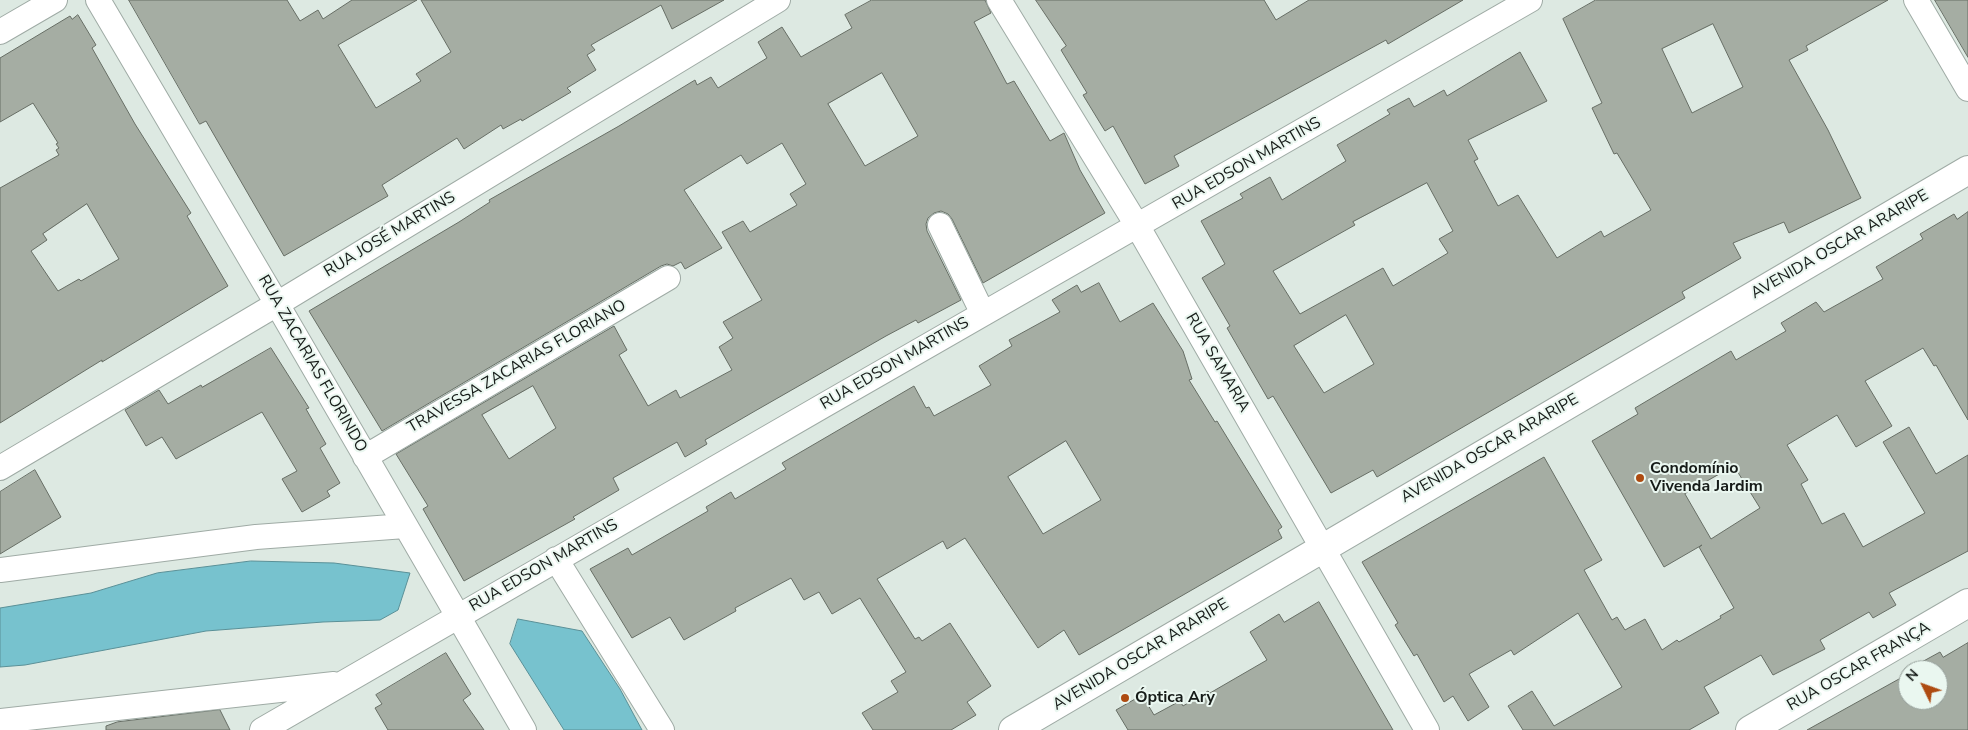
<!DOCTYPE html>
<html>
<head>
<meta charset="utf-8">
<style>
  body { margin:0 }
  #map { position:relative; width:1968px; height:730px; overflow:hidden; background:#dde9e2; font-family:"Nunito Sans",sans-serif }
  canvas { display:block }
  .north { position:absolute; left:1898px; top:660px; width:50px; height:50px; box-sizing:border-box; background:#eaf7f0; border:1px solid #959f9a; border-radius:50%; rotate:312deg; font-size:14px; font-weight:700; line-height:20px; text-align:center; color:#161b18 }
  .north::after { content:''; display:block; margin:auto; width:18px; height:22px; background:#ae4b11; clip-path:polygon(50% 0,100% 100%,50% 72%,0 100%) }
</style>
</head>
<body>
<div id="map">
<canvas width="1968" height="730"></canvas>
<div class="north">N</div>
</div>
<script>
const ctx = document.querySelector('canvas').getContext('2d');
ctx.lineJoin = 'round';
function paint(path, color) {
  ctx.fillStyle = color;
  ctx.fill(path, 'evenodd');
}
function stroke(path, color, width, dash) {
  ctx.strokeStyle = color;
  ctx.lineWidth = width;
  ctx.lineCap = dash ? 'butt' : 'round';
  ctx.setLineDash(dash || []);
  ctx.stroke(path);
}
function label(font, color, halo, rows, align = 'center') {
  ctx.font = font + ' "Nunito Sans",sans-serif';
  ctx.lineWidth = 4;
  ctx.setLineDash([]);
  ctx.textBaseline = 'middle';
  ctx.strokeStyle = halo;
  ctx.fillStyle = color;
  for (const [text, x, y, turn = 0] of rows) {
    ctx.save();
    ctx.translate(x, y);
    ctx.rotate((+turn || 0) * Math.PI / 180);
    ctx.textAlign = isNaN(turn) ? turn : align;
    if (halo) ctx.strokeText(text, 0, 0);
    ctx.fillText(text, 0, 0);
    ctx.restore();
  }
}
const water = new Path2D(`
  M 251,561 L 334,563 L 410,573 L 398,610 L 380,620 L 323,622 L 206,631 L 25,665 L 0,667 L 0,608 L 91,593 L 157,573 Z
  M 518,619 L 582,631 L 620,689 L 642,730 L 564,730 L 510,644 Z`);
const building = new Path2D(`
  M 129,0 L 287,0 L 300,21 L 318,10 L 323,19 L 352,0 L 417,0 L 338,45 L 376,108 L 421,81 L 416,74 L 451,52 L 421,0 L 724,0 L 672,29 L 661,5 L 591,45 L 595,50 L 587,55 L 596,70 L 567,88 L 571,92 L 522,121 L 521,119 L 503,129 L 501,125 L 464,149 L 457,138 L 382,185 L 388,196 L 284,256 L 206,121 L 200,124 Z
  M 872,0 L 985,0 L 991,13 L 974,22 L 1007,84 L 1014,81 L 1050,141 L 1064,133 L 1080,170 L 1105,213 L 983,283 L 952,219 L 948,214 L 941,211 L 934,213 L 928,218 L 926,224 L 927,231 L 961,300 L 918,323 L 916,320 L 886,336 L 755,411 L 705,440 L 707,444 L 685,457 L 677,442 L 613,478 L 619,490 L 573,517 L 575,519 L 464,581 L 423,509 L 428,506 L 396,454 L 614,326 L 627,350 L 619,355 L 648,406 L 676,390 L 680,398 L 732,370 L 719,347 L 733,338 L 723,322 L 762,300 L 722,232 L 743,221 L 750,232 L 797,205 L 790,194 L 806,184 L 782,143 L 747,164 L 741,155 L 684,190 L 722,248 L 685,269 L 681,262 L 673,266 L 667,264 L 661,266 L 382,431 L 309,311 L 459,222 L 490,202 L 489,200 L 619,126 L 695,80 L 697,85 L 711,77 L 718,88 L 767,58 L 758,42 L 782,27 L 801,57 L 852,28 L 845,15 ZM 882,73 L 918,136 L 865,166 L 828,104 ZM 533,386 L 556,428 L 509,459 L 482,415 Z
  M 1036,0 L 1264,0 L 1276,20 L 1309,0 L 1463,0 L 1388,44 L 1386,40 L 1174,156 L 1179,166 L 1145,184 L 1113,126 L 1105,131 L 1083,95 L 1087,93 L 1061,50 L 1066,46 Z
  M 1596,0 L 1888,0 L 1806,46 L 1808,50 L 1789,60 L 1828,130 L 1861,198 L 1789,233 L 1784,222 L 1733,243 L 1741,258 L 1682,292 L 1685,298 L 1377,477 L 1373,470 L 1331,493 L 1273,396 L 1268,399 L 1227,328 L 1230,326 L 1202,278 L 1225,264 L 1201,221 L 1243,198 L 1240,194 L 1270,177 L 1282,200 L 1346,161 L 1337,145 L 1390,114 L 1387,110 L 1409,98 L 1414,107 L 1444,90 L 1447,96 L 1520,52 L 1547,101 L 1468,140 L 1478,159 L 1474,161 L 1498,206 L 1518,195 L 1557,258 L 1601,231 L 1604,237 L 1651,210 L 1617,153 L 1614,154 L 1592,108 L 1602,103 L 1563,19 ZM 1713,24 L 1743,87 L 1692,113 L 1662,49 ZM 1427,183 L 1453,231 L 1439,239 L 1448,253 L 1393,286 L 1383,268 L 1300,314 L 1273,271 L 1355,225 L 1353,222 ZM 1346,315 L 1374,364 L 1324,393 L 1294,346 Z
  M 1935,0 L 1968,0 L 1968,57 Z
  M 78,15 L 96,45 L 92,48 L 135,124 L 191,213 L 187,216 L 228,286 L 102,362 L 102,360 L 0,423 L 0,188 L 59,155 L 56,150 L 59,148 L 56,144 L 58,143 L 33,103 L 0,122 L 0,58 L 70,16 L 72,19 ZM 87,204 L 119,259 L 81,281 L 79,279 L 58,291 L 31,251 L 47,240 L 43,234 Z
  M 1968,212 L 1968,420 L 1936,365 L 1934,366 L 1923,348 L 1865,381 L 1892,426 L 1856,447 L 1837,415 L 1787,445 L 1808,480 L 1801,484 L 1822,524 L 1844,513 L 1863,547 L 1925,513 L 1883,442 L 1909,427 L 1936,474 L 1968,455 L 1968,551 L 1889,593 L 1896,605 L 1873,618 L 1869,612 L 1820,640 L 1825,649 L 1773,675 L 1761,655 L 1704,687 L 1719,713 L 1689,730 L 1523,730 L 1508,706 L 1532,691 L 1554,726 L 1622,687 L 1578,613 L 1514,655 L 1511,650 L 1469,674 L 1489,707 L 1468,721 L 1453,696 L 1444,702 L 1417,654 L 1414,656 L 1395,625 L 1398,623 L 1362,562 L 1544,457 L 1602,560 L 1584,570 L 1612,620 L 1617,617 L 1625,630 L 1645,619 L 1662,650 L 1677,640 L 1679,642 L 1721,618 L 1720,616 L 1734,608 L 1699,547 L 1702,545 L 1664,567 L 1592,441 L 1638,414 L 1635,408 L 1731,351 L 1736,360 L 1786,331 L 1781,323 L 1816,302 L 1824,312 L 1883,279 L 1876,267 L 1923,239 L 1920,234 L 1954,214 L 1957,219 ZM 1734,466 L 1760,508 L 1711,539 L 1685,494 Z
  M 1099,283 L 1120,322 L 1153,303 L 1183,351 L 1192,379 L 1189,380 L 1215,422 L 1217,421 L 1282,527 L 1278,530 L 1282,538 L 1079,655 L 1064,630 L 1038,648 L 965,538 L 947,549 L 943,541 L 877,579 L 915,639 L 919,637 L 922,641 L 950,623 L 991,686 L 967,702 L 976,715 L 951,730 L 873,730 L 862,713 L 898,692 L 891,681 L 906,672 L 860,598 L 832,614 L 819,592 L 804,600 L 791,578 L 735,608 L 736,611 L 684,640 L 670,617 L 632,638 L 590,569 L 628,548 L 632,555 L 708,511 L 706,507 L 731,492 L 735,499 L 786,469 L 782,463 L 914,386 L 926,408 L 929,407 L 934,416 L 991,385 L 979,366 L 1012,346 L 1009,340 L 1060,312 L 1052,300 L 1077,285 L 1081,292 ZM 1066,441 L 1101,500 L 1043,534 L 1008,477 Z
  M 271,348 L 309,408 L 306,409 L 326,444 L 320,448 L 340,483 L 327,491 L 330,496 L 302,512 L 282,479 L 297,471 L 262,412 L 176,459 L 162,437 L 146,446 L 125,410 L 159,390 L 168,404 L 201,385 L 202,387 Z
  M 35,470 L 61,517 L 0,554 L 0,492 Z
  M 1319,602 L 1393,730 L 1128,730 L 1116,710 L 1142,695 L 1154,715 L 1180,701 L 1183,706 L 1208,691 L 1210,693 L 1267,660 L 1250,632 L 1279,614 L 1284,622 Z
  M 1968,643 L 1968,730 L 1807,730 L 1908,674 L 1908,700 L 1938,700 L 1938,670 L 1909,669 L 1940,652 L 1943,657 Z
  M 446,653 L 471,694 L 463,700 L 484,730 L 388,730 L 375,708 L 382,704 L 376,695 Z
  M 220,710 L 230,730 L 106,730 L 106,726 L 117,722 Z`);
const street = new Path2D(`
  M 98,0 L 277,304 L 524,730
  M 999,0 L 1138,227 L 1427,730
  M 1916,0 L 1968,89
  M 0,32 L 55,0
  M 940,225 L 983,314
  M 365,457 L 668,278
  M 0,468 L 277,304 L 778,0
  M 556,559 L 662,730
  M 0,570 L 256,537 L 405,526
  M 0,721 L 334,684
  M 262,730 C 683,484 1108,244 1530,0`);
const secondary = new Path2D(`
  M 1013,730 L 1968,170
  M 1750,730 L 1968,603`);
const markers = [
  [1640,478,5,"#ae4b11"],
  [1125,698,5,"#ae4b11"]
];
const streetNames = [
  ["RUA EDSON MARTINS",1247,164,-30],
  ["RUA JOSÉ MARTINS",390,235,-31],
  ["AVENIDA OSCAR ARARIPE",1840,245,-30],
  ["RUA SAMARIA",1217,363,60],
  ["RUA ZACARIAS FLORINDO",312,364,60],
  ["RUA EDSON MARTINS",895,364,-30],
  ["TRAVESSA ZACARIAS FLORIANO",517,367,-30],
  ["AVENIDA OSCAR ARARIPE",1490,449,-30],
  ["RUA EDSON MARTINS",544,566,-30],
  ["AVENIDA OSCAR ARARIPE",1141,655,-31],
  ["RUA OSCAR FRANÇA",1859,667,-30]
];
const poiNames = [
  ["Condomínio",1650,469],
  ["Vivenda Jardim",1650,487],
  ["Óptica Ary",1135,698]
];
paint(water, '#77c2ce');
stroke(water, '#5a9097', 1);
paint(building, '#a5ada3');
stroke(building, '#676e65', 1);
stroke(street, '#9faba5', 26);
stroke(secondary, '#9faba5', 30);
stroke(street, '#fff', 24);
stroke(secondary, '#fff', 28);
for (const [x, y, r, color] of markers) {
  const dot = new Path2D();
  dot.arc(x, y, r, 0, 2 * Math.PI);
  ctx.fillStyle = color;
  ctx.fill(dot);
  stroke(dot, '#eaf7f0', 2);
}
label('16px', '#161b18', '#eaf7f0', streetNames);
label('bold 16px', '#161b18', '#eaf7f0', poiNames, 'left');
</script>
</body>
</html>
